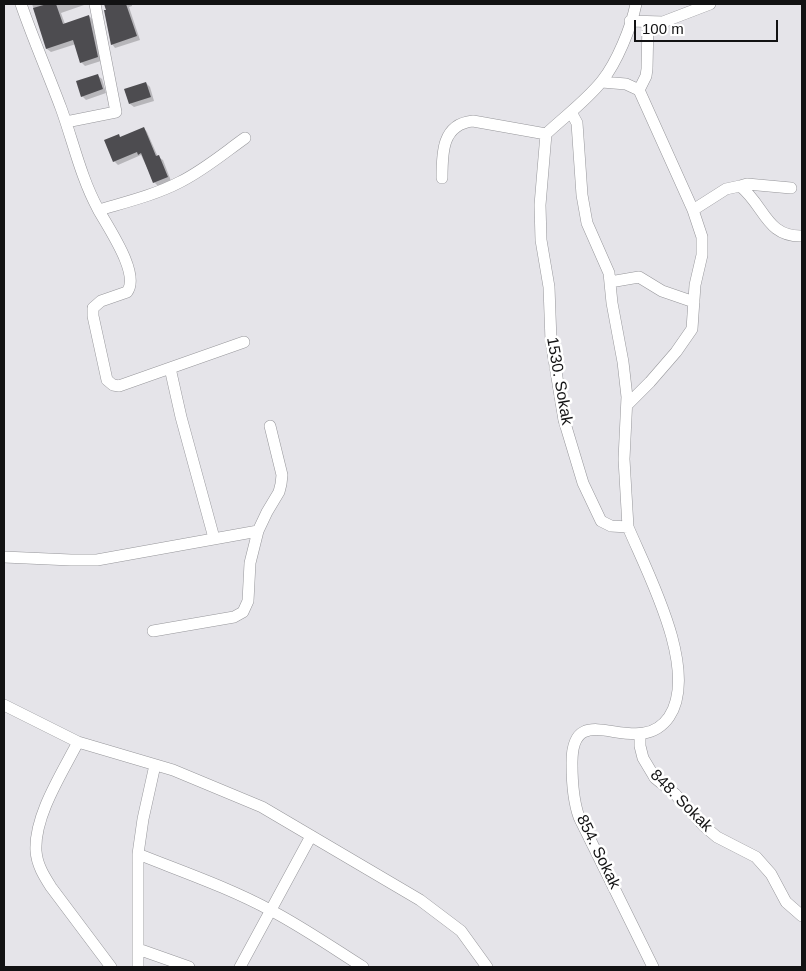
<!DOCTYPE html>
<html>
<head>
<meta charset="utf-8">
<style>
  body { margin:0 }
  #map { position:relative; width:806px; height:971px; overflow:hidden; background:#e5e4e9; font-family:Helvetica,sans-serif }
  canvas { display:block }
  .frame { position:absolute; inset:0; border:5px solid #121213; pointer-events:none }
  .scale { position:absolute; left:634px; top:20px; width:144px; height:22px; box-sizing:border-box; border:2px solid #121213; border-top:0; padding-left:6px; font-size:15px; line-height:18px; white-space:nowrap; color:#121213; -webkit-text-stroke:4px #fff; paint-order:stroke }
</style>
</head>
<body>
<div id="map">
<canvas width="806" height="971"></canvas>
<div class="frame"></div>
<div class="scale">100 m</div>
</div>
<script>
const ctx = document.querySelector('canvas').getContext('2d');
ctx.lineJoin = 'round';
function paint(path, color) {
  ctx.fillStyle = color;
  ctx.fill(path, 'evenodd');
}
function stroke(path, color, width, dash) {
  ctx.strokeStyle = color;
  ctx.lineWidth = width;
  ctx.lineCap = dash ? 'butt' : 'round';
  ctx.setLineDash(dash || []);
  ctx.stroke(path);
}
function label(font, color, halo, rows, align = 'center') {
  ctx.font = font + ' Helvetica,sans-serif';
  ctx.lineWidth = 5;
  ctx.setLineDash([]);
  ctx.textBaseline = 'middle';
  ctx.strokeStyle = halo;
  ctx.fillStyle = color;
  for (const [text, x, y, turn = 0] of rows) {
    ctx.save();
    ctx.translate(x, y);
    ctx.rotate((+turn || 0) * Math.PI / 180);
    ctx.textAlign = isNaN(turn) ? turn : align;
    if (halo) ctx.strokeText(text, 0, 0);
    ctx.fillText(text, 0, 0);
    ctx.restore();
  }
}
const shadow = new Path2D(`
  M 32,4 L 87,4 L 61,13 L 65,24 L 89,16 L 93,20 L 101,61 L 85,66 L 81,62 L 76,44 L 51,52 L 47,49 Z
  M 105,4 L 132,4 L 132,6 L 129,7 L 140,40 L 115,48 L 112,44 Z
  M 98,76 L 102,79 L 106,93 L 86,100 L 82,96 Z
  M 146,83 L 150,87 L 154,101 L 134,107 L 130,104 Z
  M 144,128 L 147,132 L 158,157 L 163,160 L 171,181 L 158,186 L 154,182 L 141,155 L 118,165 L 114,161 L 121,138 Z`);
const building = new Path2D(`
  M 47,4 L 56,4 L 63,24 L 89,15 L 98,57 L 80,63 L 73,40 L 46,49 L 33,8 Z
  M 104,4 L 126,4 L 137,36 L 111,45 L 104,10 L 106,10 Z
  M 98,74 L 103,89 L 81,97 L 76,81 Z
  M 146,82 L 151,97 L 129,104 L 124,89 Z
  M 144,127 L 156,156 L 159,155 L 168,177 L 153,183 L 141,153 L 138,155 L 137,152 L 113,162 L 104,140 L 119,134 L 120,137 Z`);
const minor = new Path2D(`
  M 21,4 C 33,39 48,73 61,108 C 73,141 81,178 98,209 C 107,226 141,274 127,292 L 101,301 L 93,308 L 93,316 L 107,380 L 113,385 L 119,386 L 244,342
  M 636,4 C 631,28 617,62 602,81 C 586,101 564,117 546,134 L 540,205 L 541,240 L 549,287 L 551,341 L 564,420 L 583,483 L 601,521 L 611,526 L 628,527 C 647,572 700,671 669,717 C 637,763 571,692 572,764 C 572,782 573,800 579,817 L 653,967
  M 630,21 L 663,22 L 710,4
  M 602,82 L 626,84 L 639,90 L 693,210 L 702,237 L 702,255 L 695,285 L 692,329 L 676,352 L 650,382 L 627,405
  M 639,90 L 646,76 L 647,69 L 648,22
  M 571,112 L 577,123 L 582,195 L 587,223 L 609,273 L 612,303 L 623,362 L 627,397 L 624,459 L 628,527
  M 66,122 L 116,112 L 95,4
  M 442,178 C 442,153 442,124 473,121 L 546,134
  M 740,186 L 747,184 L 791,188
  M 99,210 C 126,202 155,195 180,182 C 204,170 224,153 245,138
  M 693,210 L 726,189 L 740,186 C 765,206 766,237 802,236
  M 610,282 L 639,277 L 662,291 L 694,302
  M 170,368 L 181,417 L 214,538
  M 4,557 L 71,560 L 97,560 L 258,531
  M 153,631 L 234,617 L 243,612 L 248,601 L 250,563 L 258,531 L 267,512 L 279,492 L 281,484 L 282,475 L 270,426
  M 4,705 L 78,742 L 173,770 L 262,807 L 420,900 L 461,931 L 487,967
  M 640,735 L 640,746 L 643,758 L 655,778 L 675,794 L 704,826 L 717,837 L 756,857 L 771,874 L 786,902 L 802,916
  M 78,742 C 62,773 34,816 36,851 C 37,865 44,876 51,887 L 111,967
  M 138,854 C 183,872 230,888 272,911 C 304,928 333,948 363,967
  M 138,949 L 189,967
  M 138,967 L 138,854 L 143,819 L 155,765
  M 240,967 L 311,836`);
const streetNames = [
  ["1530. Sokak",559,381,80],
  ["848. Sokak",681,801,45],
  ["854. Sokak",598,852,64]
];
paint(shadow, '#0003');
paint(building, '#4d4c50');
stroke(minor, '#96969a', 12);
stroke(minor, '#fff', 11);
label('16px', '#121213', '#fff', streetNames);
</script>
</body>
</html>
